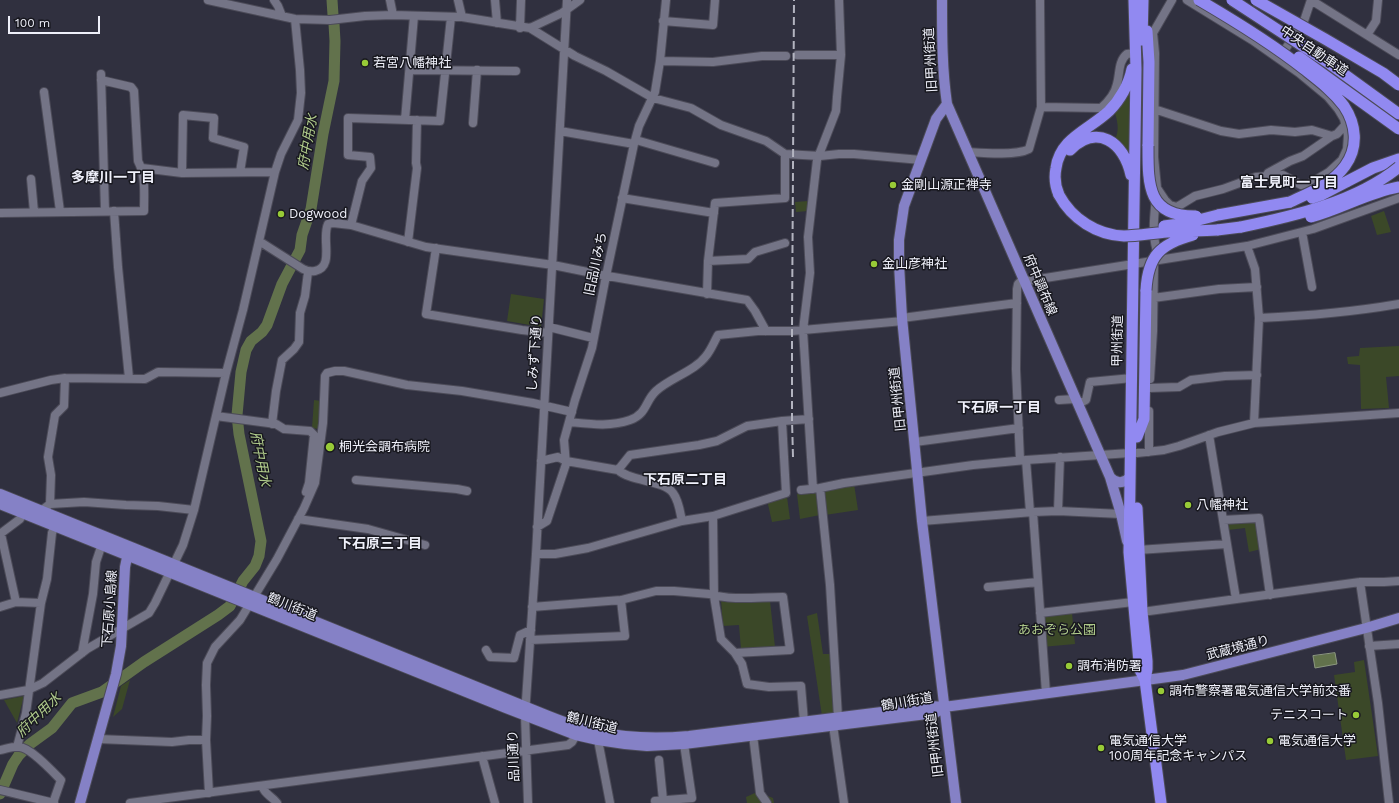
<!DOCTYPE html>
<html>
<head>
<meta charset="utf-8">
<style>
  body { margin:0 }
  #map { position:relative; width:1399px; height:803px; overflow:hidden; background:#30303f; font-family:"Work Sans",sans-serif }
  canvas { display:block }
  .scale { position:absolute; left:8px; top:16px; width:92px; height:18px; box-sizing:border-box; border:2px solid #eff0fa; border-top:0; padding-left:5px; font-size:12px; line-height:14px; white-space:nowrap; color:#eff0fa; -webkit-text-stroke:3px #18181f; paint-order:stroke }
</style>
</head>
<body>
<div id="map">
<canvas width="1399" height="803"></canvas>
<div class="scale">100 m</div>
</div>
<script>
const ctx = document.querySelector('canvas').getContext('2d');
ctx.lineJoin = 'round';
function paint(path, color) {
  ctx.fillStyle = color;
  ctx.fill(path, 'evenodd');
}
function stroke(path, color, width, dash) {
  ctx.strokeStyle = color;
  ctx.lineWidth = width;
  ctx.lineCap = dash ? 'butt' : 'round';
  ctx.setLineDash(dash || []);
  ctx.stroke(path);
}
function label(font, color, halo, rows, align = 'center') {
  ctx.font = font + ' "Work Sans","Noto Sans JP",sans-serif';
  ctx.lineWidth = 3;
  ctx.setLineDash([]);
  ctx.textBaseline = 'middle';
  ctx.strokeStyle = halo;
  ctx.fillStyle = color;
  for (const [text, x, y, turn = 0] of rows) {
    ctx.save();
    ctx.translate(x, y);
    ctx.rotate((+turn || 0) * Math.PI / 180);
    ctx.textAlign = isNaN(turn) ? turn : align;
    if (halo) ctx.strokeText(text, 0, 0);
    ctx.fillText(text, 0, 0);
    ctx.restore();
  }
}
const green = new Path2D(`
  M 1130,88 L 1130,157 L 1115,139 C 1120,130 1117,119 1114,110 Z
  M 808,201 L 808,211 L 796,212 L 795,202 Z
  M 1384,211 L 1391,232 L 1377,235 L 1371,216 Z
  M 511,294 L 544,299 L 541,327 L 507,321 Z
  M 1399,346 L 1399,376 L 1386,377 L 1389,408 L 1361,409 L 1360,365 L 1348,364 L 1347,357 L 1359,356 L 1360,348 Z
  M 314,400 L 321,401 L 319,429 L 312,428 Z
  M 854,484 L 858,510 L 825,515 L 822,489 Z
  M 817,491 L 820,515 L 800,519 L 797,494 Z
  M 787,497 L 790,519 L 772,522 L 767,500 Z
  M 1258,520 L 1261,549 L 1249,552 L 1245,528 L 1228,530 L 1226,521 Z
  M 721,600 L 770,601 L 775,647 L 741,649 L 739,625 L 723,626 Z
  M 817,613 L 823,654 L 830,654 L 836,709 L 833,709 L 833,714 L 822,716 L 807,616 Z
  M 1072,613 L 1075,644 L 1042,647 L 1039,616 Z
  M 1364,660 L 1378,756 L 1346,760 L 1334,675 L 1355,672 L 1354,662 Z
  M 130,680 L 122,709 L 113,717 L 121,686 Z
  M 24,696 L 17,723 L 4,700 Z
  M 757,792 L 773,798 L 774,803 L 747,803 L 746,797 Z`);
const water = new Path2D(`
  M 1335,653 L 1337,664 L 1315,668 L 1313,656 Z`);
const river = new Path2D(`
  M 332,0 L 333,15
  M 0,794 L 13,764 L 19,755 L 30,744 L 52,728 L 72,703 L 102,692 L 144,662 L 218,615 L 230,606 L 243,581 L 255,566 L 259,556 L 261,541 L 239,434 L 237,415 L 241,372 L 246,350 L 251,341 L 262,332 L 267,325 L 282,284 L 300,250 L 302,235 L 311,209 L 323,134 L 334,81 L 335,41 L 334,24`);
const minor = new Path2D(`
  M 208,0 L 295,19 L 330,20 L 365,16 L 393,15 L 462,17 L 530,28 L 562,13 L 580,0
  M 274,0 L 278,6 L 282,16
  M 390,0 L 393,15
  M 458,0 L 462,17
  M 495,0 L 497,23
  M 1172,0 L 1153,33 L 1155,53 L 1154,157 L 1157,188 L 1165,200 L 1170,205 L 1177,207 L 1195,196 L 1223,189 L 1256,177 L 1283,175 L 1301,185 L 1309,184 L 1329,172 L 1342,160 L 1347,149 L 1348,135 L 1344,119 L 1338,109 L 1328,97 L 1299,73 L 1252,40 L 1187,0
  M 1311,0 L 1399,55
  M 663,21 L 713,25 L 715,0
  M 520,28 L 521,0
  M 530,28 L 575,56 L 606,71 L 653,98 L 691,108 L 721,125 L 766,141 L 785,154 L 820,156 L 839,154 L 854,154 L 921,160
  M 1367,35 L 1376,21 L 1378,0
  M 797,55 L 841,55
  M 1280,57 L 1304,21 L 1311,0
  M 660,61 L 713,62 L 762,56 L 786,56
  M 410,70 L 516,71
  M 101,74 L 105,211
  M 44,92 L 60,211
  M 1041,107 L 1101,108 C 1109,101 1115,94 1117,84 C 1120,74 1118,61 1127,54 L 1135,53
  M 1154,109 L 1221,131 L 1239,134 L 1271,130 L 1295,132 L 1312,130 L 1332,136 L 1337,134 L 1346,124
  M 405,120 L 414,16
  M 473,123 L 477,70
  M 560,131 L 634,144
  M 636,140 L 715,163
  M 968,152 C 983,153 1016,156 1029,149 L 1041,107 L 1040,0
  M 142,168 L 182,173 L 275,172
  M 182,173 L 183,115 L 214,118 L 213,138 L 244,147 L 240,172
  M 1267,175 L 1268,173 L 1290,161 L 1303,156 L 1332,136
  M 31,179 L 34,212
  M 622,198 L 714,213
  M 1156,198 C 1154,218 1151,237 1159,257
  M 114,211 L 118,267 L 129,378
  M 0,213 L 144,211 C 144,194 146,176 138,161 L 134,91 L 131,87 L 101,80
  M 351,225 L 362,181 L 371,168 L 370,157 L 348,155 L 348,118 L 440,121 L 451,17
  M 1302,232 L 1312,287
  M 259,241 L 303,269 C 307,271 310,272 315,271 C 335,267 321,238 328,224 L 333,223 L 351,225 L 426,247 L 553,265 L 602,275 L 747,300 L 755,311 L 766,331
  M 408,242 L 417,168 L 416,163 L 417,120
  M 1247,246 L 1255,269 L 1259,318 L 1254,423
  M 436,248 L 426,314 L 522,330 L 548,333
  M 708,261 L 748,259 L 755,252 L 785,243
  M 707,294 L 708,261 L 715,203 L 785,198 L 785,154
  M 1153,298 L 1219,289 L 1257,287
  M 902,318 L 1017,303
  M 1259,318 C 1306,316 1353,312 1399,304
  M 549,327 L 593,338
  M 1150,379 L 1153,331 L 1154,265
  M 1149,388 L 1179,387 L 1191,380 L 1225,376 L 1257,375
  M 0,393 L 51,380 L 65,378 L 145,379 L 158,372 L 226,373
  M 1059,400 L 1075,399
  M 1078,404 L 1086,400 L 1090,382 L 1132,378
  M 216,416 L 276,424 L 284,429 L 310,431 L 314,435 L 309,483 L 306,492
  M 569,422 C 590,424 610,427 630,420 C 647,414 645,401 656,391 C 670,378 695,371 706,356 C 711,350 714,342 718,335 L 758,331 L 792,331 L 903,321
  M 272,424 L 276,391 L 282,360 L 294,349 L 299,342 L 300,313 L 305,296 L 308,272
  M 1209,435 L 1236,599
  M 915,442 L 1019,428
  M 1149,452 L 1149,411
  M 1137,453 L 1164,450 L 1179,446 L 1218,432 L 1254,423 L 1399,413
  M 1020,460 L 1016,369 L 1017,289 L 1018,284 L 1020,282 L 1247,246 L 1313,229 L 1399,198
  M 1026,460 L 1030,512
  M 541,461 L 558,457 L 566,461 L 618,470
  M 356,480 L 457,489 L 467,491
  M 820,488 L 844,483 L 973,465 L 1026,460 L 1130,453
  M 813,489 L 803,330 L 810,273 L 808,237 L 817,160 L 836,111 L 837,97 L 841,55 L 839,0
  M 801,490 L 820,488 L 830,585 L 838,717
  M 50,504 L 51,475 L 48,457 L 55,415 L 64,406 L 65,378
  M 41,511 L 50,504 L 84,502 L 126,505 L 158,506 L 194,510
  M 1058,511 L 1060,457
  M 1033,512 L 1046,693
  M 713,516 L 786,493 L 782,421
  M 298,519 L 368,529 L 425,545
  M 1223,520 L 1259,518 L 1270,595
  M 682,521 C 680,512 679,501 673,493 C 664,480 631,482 618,470 L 630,455 L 699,445 L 717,441 L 747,426 L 782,421 L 809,419
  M 922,521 L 1033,512 L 1058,511 L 1121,514
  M 537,527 L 547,521 L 566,464 L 564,440 L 575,400 L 592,348 L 606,276 L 634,144 L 639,126 L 655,92 L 660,61 L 666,0
  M 0,534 L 20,519 L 23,513
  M 1,534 L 16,602
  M 1138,550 L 1227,544
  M 1360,582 L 1378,703 L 1389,803
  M 988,587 L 1038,582
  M 0,607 L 16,602 L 41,603
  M 532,607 L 621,600 L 656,591 L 674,591 L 709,594 C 733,601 758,597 783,597 L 790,650 L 735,653 L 721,639 L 714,596 L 713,516 L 682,521 L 588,548 L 555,554 L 536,554
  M 1142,612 L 1360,582 L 1384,582 L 1399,581
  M 1040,613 L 1133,602
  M 530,640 L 625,636 L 621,600
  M 1369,646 L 1399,644
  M 486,650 L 490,657 L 514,658 L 520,635 L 531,630
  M 82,653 L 93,594 L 96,562 L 102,544
  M 735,653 L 742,664 L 747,684 L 769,687 L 801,686 L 804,722
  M 0,695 L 28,690 L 43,683 L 87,649 L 149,613 L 155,603 L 183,545 L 194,510 L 226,373 L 243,310 L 275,172 L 281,154 L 298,120 L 301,93 L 300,70 L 295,19
  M 833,725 L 844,803
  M 753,735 L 760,793 L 767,803
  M 98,739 L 172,742 L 189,740 L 206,740
  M 598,740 L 610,803
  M 17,747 L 26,713 L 41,603 L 47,579 L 52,533 L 55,525
  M 0,750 C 6,749 13,746 19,747 C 30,747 53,772 61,780 L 53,803
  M 482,756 L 495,803
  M 659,760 L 663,800
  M 262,786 C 265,795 272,796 277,803
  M 0,790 L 54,803
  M 209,793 L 206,740 L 207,716 L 206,685 L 207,663 L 215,647 L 240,620 L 277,559 L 304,508 L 315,483 L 323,423 L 325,376 L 327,373 L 335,371 L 344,371 L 407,385 L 462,391 L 533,403 L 572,412
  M 655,801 L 692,798 L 684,744
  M 130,803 L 568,745 L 572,742 L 576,735
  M 528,803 L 525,715 L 536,554 L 567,0`);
const major = new Path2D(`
  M 942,0 C 942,35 942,69 947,104 L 1110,477 L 1121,514 L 1127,541
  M 947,104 L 936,119 L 904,206 L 899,240 L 899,264 L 902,318 L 922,521 L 956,803
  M 1110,477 C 1116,484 1124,484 1130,477
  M 0,494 L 541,713 C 558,720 576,727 594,731 C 625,738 657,739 689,736 L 930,706 L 944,707 L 1183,675 L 1366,628 L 1399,618
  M 0,504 L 506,708 L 576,735 L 598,740 L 625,744 L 647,746 L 684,744 L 935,713 L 944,707
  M 80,803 L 116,674 L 121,646 L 125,567 L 129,548`);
const highway = new Path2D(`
  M 1134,0 L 1136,69 L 1129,552 L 1139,662 L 1140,670 L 1145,680 L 1161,803
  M 1147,31 L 1149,62 L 1148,146
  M 1142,40 L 1143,0
  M 1070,150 C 1097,123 1124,142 1131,175
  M 1346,182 L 1373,168 L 1399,159
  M 1059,195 C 1055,186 1054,178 1056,168 C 1060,138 1089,130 1109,111 C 1120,100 1129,84 1132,69
  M 1218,215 L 1290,202
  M 1217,230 L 1241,227
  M 1137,437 L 1144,419 L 1146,290
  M 1137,508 L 1142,612 L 1147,661 L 1147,669 L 1145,680`);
const rail = new Path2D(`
  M 793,457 L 792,420 L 792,331 L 794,0`);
const highwayBridge = new Path2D(`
  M 1199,0 C 1235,21 1271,43 1304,69 C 1318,80 1333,91 1344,106 C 1356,124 1359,147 1345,166 C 1332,184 1309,193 1290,202
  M 1232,0 L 1330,64 L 1399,114
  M 1256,0 L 1325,39 L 1383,73 L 1399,85
  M 1299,57 L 1399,129
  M 1148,146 C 1148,184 1147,217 1196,216
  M 1059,195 C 1072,219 1097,235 1124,236 C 1138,236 1153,233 1167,232 C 1184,231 1200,231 1217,230
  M 1312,198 L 1321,195 L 1346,182
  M 1311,217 C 1341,209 1369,192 1399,187
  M 1164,226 L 1187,223 L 1218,215
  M 1241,227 C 1294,216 1356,202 1399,167
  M 1146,290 C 1148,256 1160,244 1193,235`);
const markers = [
  [365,63,4,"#98cb37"],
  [893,185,4,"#98cb37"],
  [281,214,4,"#98cb37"],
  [874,264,4,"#98cb37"],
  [330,447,5,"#98cb37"],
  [1188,505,4,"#98cb37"],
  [1069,666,4,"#98cb37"],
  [1161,691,4,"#98cb37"],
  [1356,715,4,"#98cb37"],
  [1270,741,4,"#98cb37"],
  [1101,748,4,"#98cb37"]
];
const streetNames = [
  ["中央自動車道",1314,51,34],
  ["旧甲州街道",931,60,-93],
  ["旧品川みち",596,264,-78],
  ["府中調布線",1040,285,67],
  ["甲州街道",1118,341,-89],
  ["しみず下通り",535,353,-86],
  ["旧甲州街道",898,399,-96],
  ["鶴川街道",292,607,22],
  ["下石原小島線",110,609,-86],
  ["武蔵境通り",1238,648,-14],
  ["鶴川街道",907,702,-10],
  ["鶴川街道",592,723,14],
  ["旧甲州街道",935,745,-97],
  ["品川通り",514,756,-92]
];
const poiNames = [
  ["若宮八幡神社",373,63],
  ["金剛山源正禅寺",901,185],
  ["Dogwood",289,214],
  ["金山彦神社",882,264],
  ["桐光会調布病院",339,447],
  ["八幡神社",1196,505],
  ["調布消防署",1077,666],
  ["調布警察署電気通信大学前交番",1169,691],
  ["テニスコート",1348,715,"right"],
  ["電気通信大学",1109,741],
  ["100周年記念キャンパス",1109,756],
  ["電気通信大学",1278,741]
];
const parkNames = [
  ["あおぞら公園",1057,630]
];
const waterNames = [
  ["府中用水",308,142,-80],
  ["府中用水",260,459,79],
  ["府中用水",39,715,-44]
];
const neighbourhoodNames = [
  ["多摩川一丁目",113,178],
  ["富士見町一丁目",1289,183],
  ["下石原一丁目",999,408],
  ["下石原二丁目",685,480],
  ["下石原三丁目",380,544]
];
paint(green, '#3b4828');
paint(water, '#62724c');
stroke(water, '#8c9880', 1);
stroke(river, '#62724c', 11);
stroke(minor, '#4c4b58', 10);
stroke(major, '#4c4b58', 12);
stroke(highway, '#4c4b58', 13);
stroke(minor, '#747486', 8);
stroke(major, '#8581c6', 10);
stroke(highway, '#9189f1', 11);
stroke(rail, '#b3b4c0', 2, [8, 4]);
stroke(highwayBridge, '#4c4b58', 13, []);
stroke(highwayBridge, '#9189f1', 11);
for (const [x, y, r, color] of markers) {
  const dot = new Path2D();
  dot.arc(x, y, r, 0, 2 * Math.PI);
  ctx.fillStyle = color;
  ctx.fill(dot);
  stroke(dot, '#18181f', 1.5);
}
label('13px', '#eff0fa', '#18181f', streetNames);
label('13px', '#eff0fa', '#18181f', poiNames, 'left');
label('13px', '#aec98a', '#18181f', parkNames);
label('italic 14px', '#b1cc8c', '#18181f', waterNames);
label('bold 14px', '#eff0fa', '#18181f', neighbourhoodNames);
</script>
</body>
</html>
